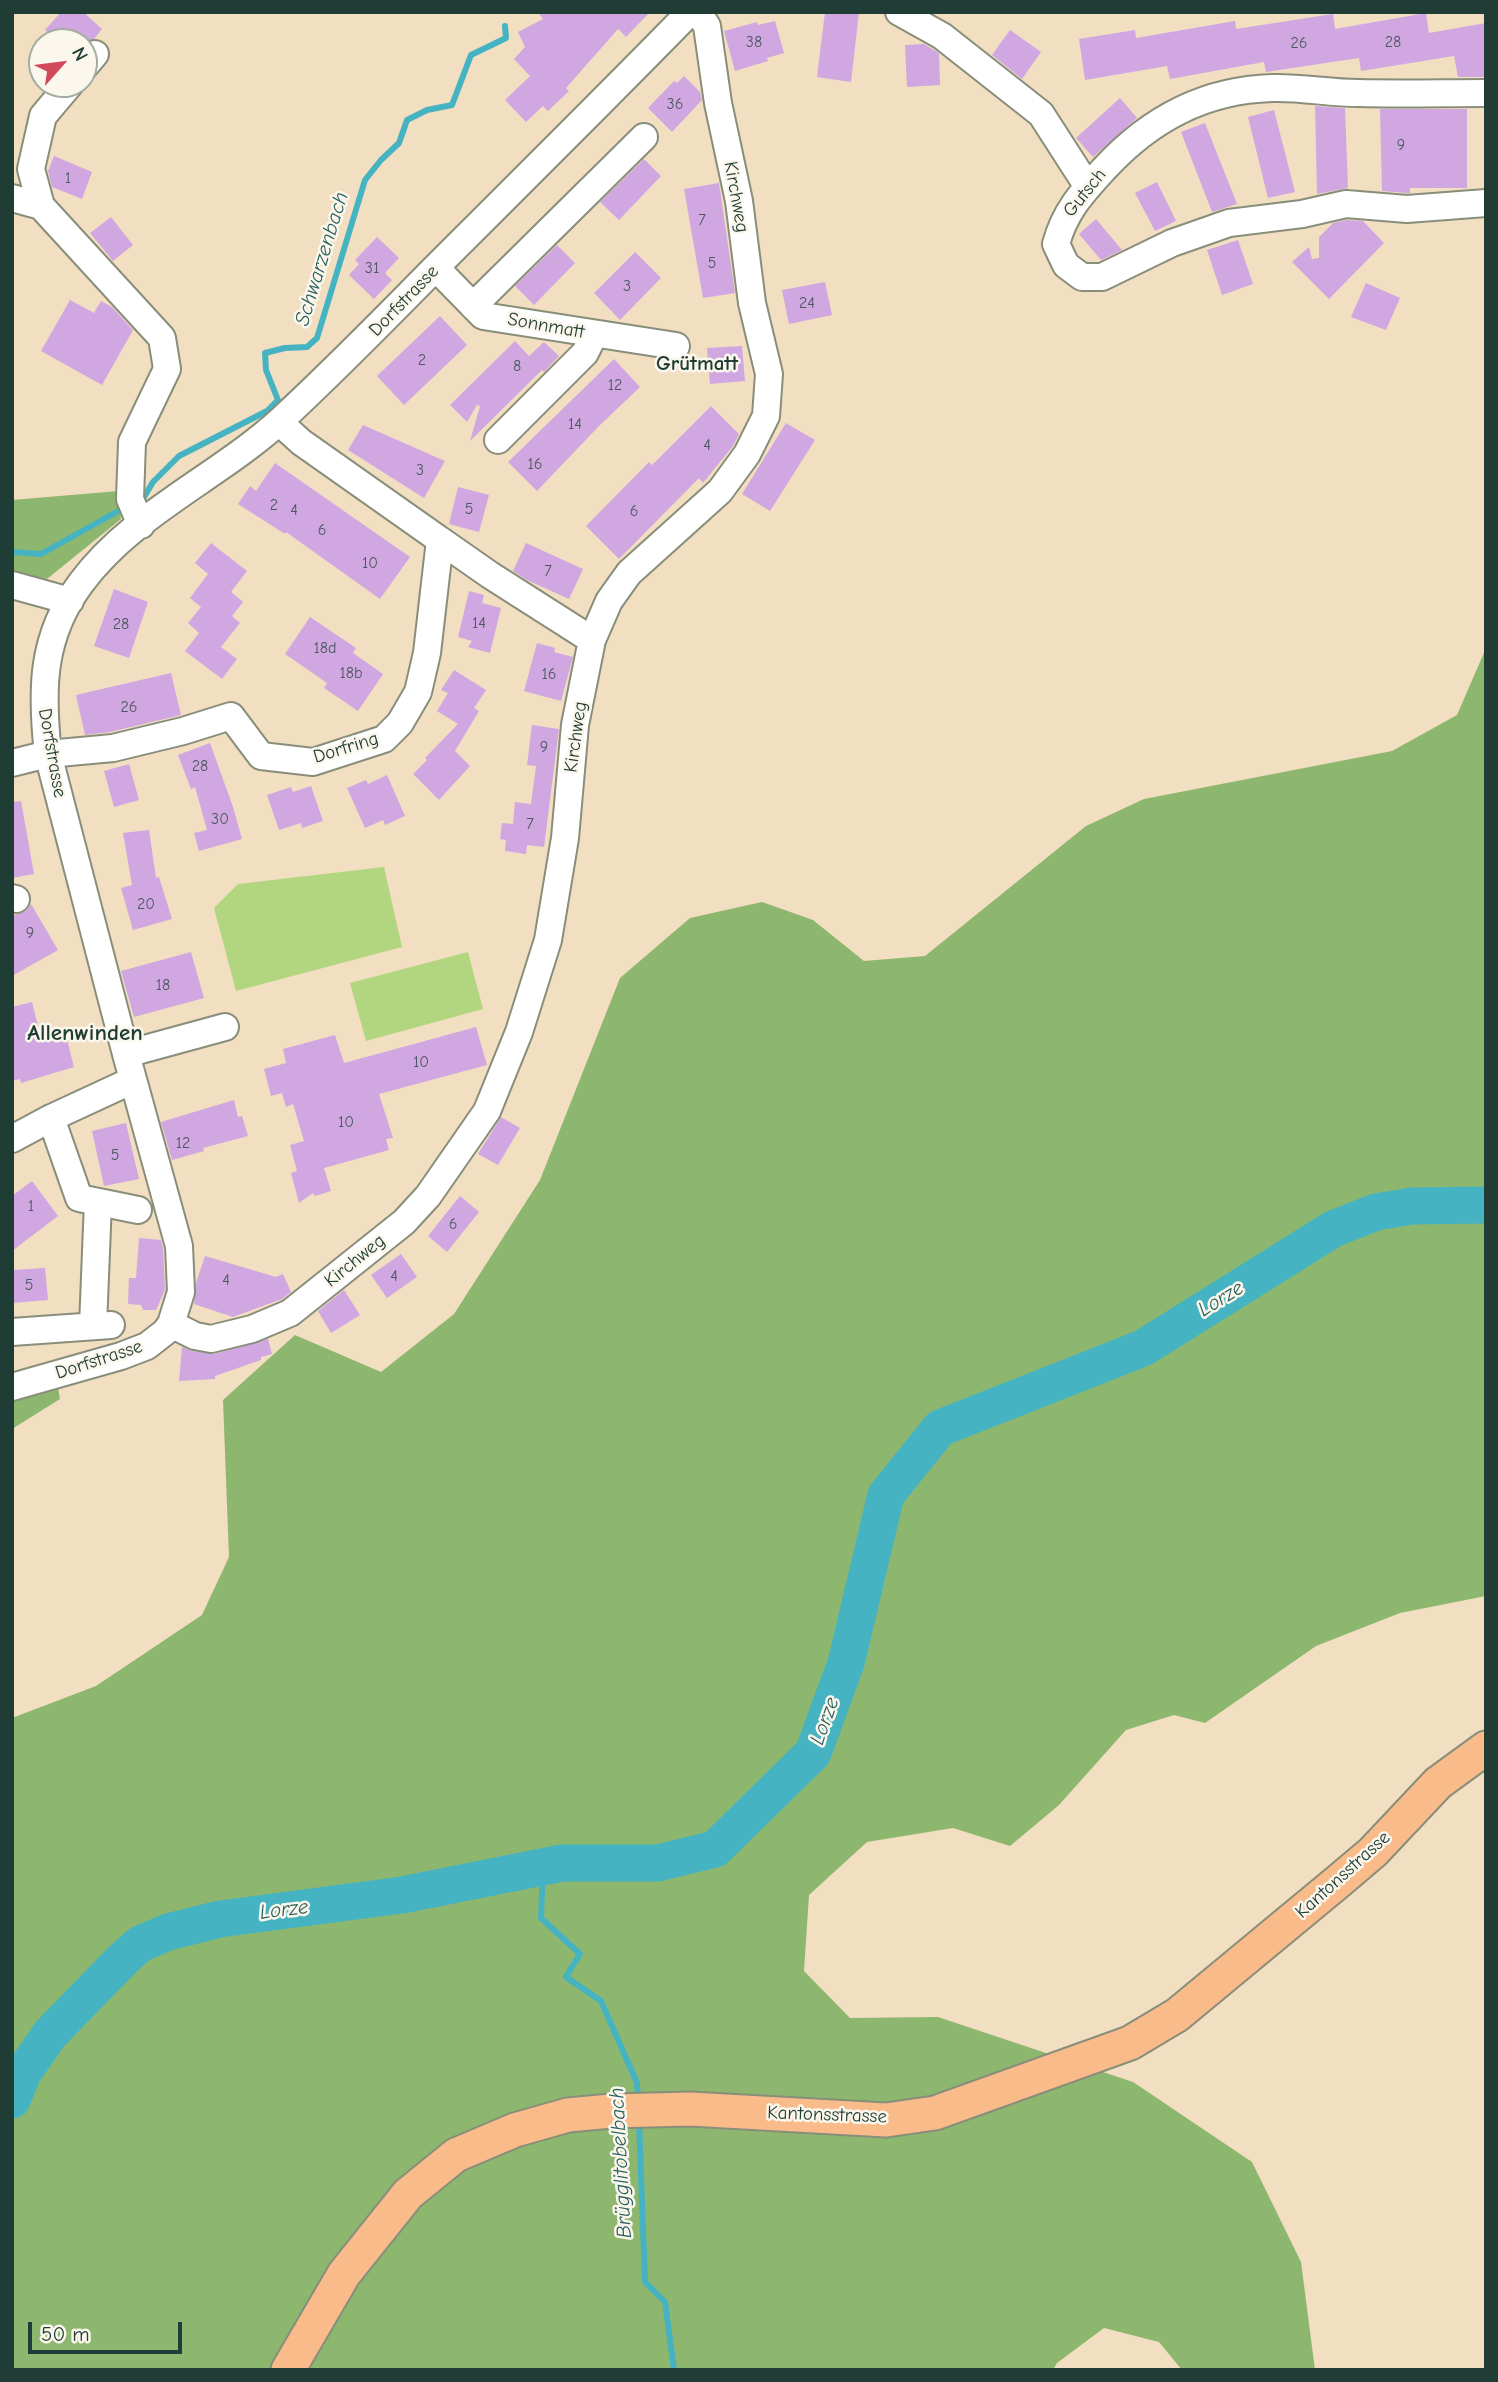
<!DOCTYPE html>
<html>
<head>
<meta charset="utf-8">
<style>
  body { margin:0 }
  #map { position:relative; width:1498px; height:2382px; overflow:hidden; background:#f2dec0; font-family:"Comic Neue",sans-serif }
  canvas { display:block }
  .frame { position:absolute; inset:0; border:14px solid #1f3d34; pointer-events:none }
  .north { position:absolute; left:28px; top:28px; width:70px; height:70px; box-sizing:border-box; background:#fbf7ec; border:2px solid #a3ada2; border-radius:50%; rotate:62deg; font-size:19px; font-weight:700; line-height:28px; text-align:center; color:#1f3d34 }
  .north::after { content:''; display:block; margin:auto; width:24px; height:32px; background:#d1495b; clip-path:polygon(50% 0,100% 100%,50% 72%,0 100%) }
  .scale { position:absolute; left:28px; top:2322px; width:154px; height:32px; box-sizing:border-box; border:4px solid #1f3d34; border-top:0; padding-left:9px; font-size:21px; line-height:24px; white-space:nowrap; color:#1f3d34; -webkit-text-stroke:5px #fbf7ec; paint-order:stroke }
</style>
</head>
<body>
<div id="map">
<canvas width="1498" height="2382"></canvas>
<div class="frame"></div>
<div class="north">N</div>
<div class="scale">50 m</div>
</div>
<script>
const ctx = document.querySelector('canvas').getContext('2d');
ctx.lineJoin = 'round';
function paint(path, color) {
  ctx.fillStyle = color;
  ctx.fill(path, 'evenodd');
}
function stroke(path, color, width, dash) {
  ctx.strokeStyle = color;
  ctx.lineWidth = width;
  ctx.lineCap = dash ? 'butt' : 'round';
  ctx.setLineDash(dash || []);
  ctx.stroke(path);
}
function label(font, color, halo, rows, align = 'center') {
  ctx.font = font + ' "Comic Neue",sans-serif';
  ctx.lineWidth = 5;
  ctx.setLineDash([]);
  ctx.textBaseline = 'middle';
  ctx.strokeStyle = halo;
  ctx.fillStyle = color;
  for (const [text, x, y, turn = 0] of rows) {
    ctx.save();
    ctx.translate(x, y);
    ctx.rotate((+turn || 0) * Math.PI / 180);
    ctx.textAlign = isNaN(turn) ? turn : align;
    if (halo) ctx.strokeText(text, 0, 0);
    ctx.fillText(text, 0, 0);
    ctx.restore();
  }
}
const green = new Path2D(`
  M 384,867 L 402,947 L 236,991 L 214,908 L 238,884 Z
  M 468,952 L 483,1009 L 366,1041 L 350,983 Z`);
const forest = new Path2D(`
  M 119,491 L 121,519 L 47,579 L 12,572 L 12,500 Z
  M 1486,648 L 1486,1596 L 1400,1613 L 1316,1646 L 1205,1723 L 1174,1715 L 1126,1730 L 1059,1805 L 1010,1846 L 953,1828 L 867,1842 L 809,1895 L 804,1971 L 850,2018 L 938,2017 L 1133,2082 L 1252,2162 L 1301,2262 L 1315,2370 L 1182,2370 L 1159,2342 L 1104,2328 L 1057,2363 L 1053,2370 L 12,2370 L 12,1718 L 96,1686 L 202,1615 L 229,1557 L 223,1400 L 295,1335 L 381,1372 L 454,1314 L 540,1180 L 620,978 L 690,918 L 762,902 L 813,920 L 864,961 L 925,956 L 1086,826 L 1144,799 L 1392,751 L 1457,715 Z
  M 58,1388 L 60,1399 L 12,1429 L 12,1401 Z`);
const stream = new Path2D(`
  M 141,502 L 153,482 L 179,456 L 267,411 L 278,400 L 266,370 L 265,353 L 285,348 L 307,347 L 317,338 L 365,180 L 381,160 L 399,143 L 407,120 L 427,110 L 452,105 L 471,55 L 506,38 L 505,26
  M 12,552 L 41,554 L 120,510
  M 543,1867 L 541,1918 L 580,1954 L 566,1977 L 601,2001 L 637,2083 L 638,2100
  M 639,2121 L 645,2282 L 665,2302 L 674,2370`);
const river = new Path2D(`
  M 12,2100 L 23,2073 L 50,2034 L 123,1959 L 140,1944 L 168,1932 L 220,1919 L 402,1895 L 562,1863 L 658,1863 L 715,1849 L 813,1753 L 846,1663 L 886,1495 L 940,1428 L 1143,1348 L 1333,1229 L 1376,1212 L 1412,1206 L 1486,1205`);
const building = new Path2D(`
  M 61,12 L 83,12 L 102,29 L 94,39 L 85,42 L 59,42 L 45,30 Z
  M 538,12 L 650,12 L 626,37 L 618,29 L 566,88 L 569,91 L 548,111 L 543,106 L 526,122 L 505,100 L 530,76 L 514,59 L 525,47 L 518,32 L 543,19 Z
  M 825,12 L 859,12 L 851,82 L 817,77 Z
  M 1426,13 L 1429,33 L 1486,23 L 1486,77 L 1458,77 L 1454,56 L 1361,71 L 1359,58 L 1266,72 L 1264,62 L 1170,79 L 1167,66 L 1085,80 L 1079,39 L 1135,30 L 1136,38 L 1235,21 L 1236,29 L 1333,14 L 1335,29 Z
  M 775,21 L 784,53 L 767,58 L 768,61 L 735,71 L 724,31 L 757,22 L 758,25 Z
  M 1010,30 L 1041,52 L 1022,79 L 992,55 Z
  M 924,44 L 939,53 L 940,85 L 907,87 L 905,45 Z
  M 684,76 L 700,92 L 702,100 L 672,132 L 648,108 L 674,81 L 677,83 Z
  M 1120,98 L 1137,118 L 1093,157 L 1076,138 Z
  M 1315,106 L 1345,108 L 1348,188 L 1317,194 Z
  M 1380,109 L 1467,109 L 1467,188 L 1410,188 L 1410,193 L 1407,193 L 1382,191 Z
  M 1274,110 L 1295,192 L 1268,198 L 1248,117 Z
  M 1205,123 L 1237,204 L 1212,212 L 1181,132 Z
  M 54,156 L 92,172 L 82,199 L 52,187 L 48,171 Z
  M 644,159 L 661,176 L 619,220 L 600,202 Z
  M 1157,182 L 1176,221 L 1155,231 L 1135,193 Z
  M 719,183 L 735,293 L 703,298 L 684,189 Z
  M 111,217 L 133,245 L 113,261 L 90,233 Z
  M 1096,219 L 1122,250 L 1101,260 L 1079,234 Z
  M 1347,220 L 1363,221 L 1384,243 L 1329,299 L 1292,262 L 1309,247 L 1312,259 L 1319,258 L 1319,237 L 1333,223 Z
  M 377,237 L 399,258 L 385,273 L 392,280 L 374,299 L 349,275 L 359,264 L 355,260 Z
  M 1238,240 L 1253,284 L 1222,295 L 1207,250 Z
  M 557,245 L 575,263 L 534,305 L 515,286 Z
  M 635,252 L 661,278 L 620,320 L 594,293 Z
  M 825,282 L 832,315 L 789,324 L 782,290 Z
  M 1366,283 L 1400,298 L 1386,330 L 1351,317 Z
  M 70,300 L 94,313 L 101,301 L 112,307 L 133,330 L 102,385 L 41,351 Z
  M 440,316 L 467,345 L 404,405 L 377,376 Z
  M 515,341 L 529,356 L 544,342 L 559,356 L 544,372 L 542,370 L 470,441 L 480,406 L 477,405 L 467,422 L 450,405 Z
  M 742,346 L 745,381 L 710,384 L 707,348 Z
  M 614,359 L 640,387 L 599,426 L 537,491 L 508,462 Z
  M 711,406 L 739,434 L 733,446 L 703,483 L 699,478 L 619,559 L 586,526 L 649,462 L 652,465 Z
  M 786,423 L 815,440 L 770,511 L 742,494 Z
  M 363,425 L 445,461 L 424,498 L 348,450 Z
  M 275,463 L 410,557 L 380,599 L 286,532 L 285,534 L 238,504 L 250,486 L 256,491 Z
  M 458,487 L 489,495 L 479,532 L 449,524 Z
  M 211,543 L 247,571 L 231,592 L 243,602 L 232,616 L 240,623 L 221,647 L 237,659 L 222,679 L 185,651 L 199,633 L 188,623 L 201,607 L 190,598 L 208,574 L 195,563 Z
  M 526,543 L 583,569 L 569,599 L 527,580 L 513,571 Z
  M 114,589 L 148,602 L 129,658 L 94,646 Z
  M 469,591 L 484,595 L 482,603 L 501,608 L 490,653 L 468,647 L 472,641 L 458,637 Z
  M 310,617 L 356,648 L 353,653 L 383,674 L 358,711 L 324,688 L 327,683 L 285,654 Z
  M 537,643 L 555,648 L 554,652 L 573,657 L 561,701 L 524,691 Z
  M 454,670 L 486,690 L 474,708 L 479,711 L 455,751 L 470,766 L 439,800 L 413,774 L 427,760 L 425,758 L 458,724 L 437,711 L 448,693 L 441,690 Z
  M 171,673 L 181,715 L 110,732 L 85,735 L 76,695 Z
  M 532,725 L 559,729 L 544,847 L 527,845 L 526,854 L 505,851 L 506,840 L 500,839 L 502,823 L 513,824 L 515,802 L 531,804 L 536,766 L 527,765 Z
  M 210,743 L 233,807 L 242,839 L 199,851 L 194,833 L 207,830 L 195,787 L 191,789 L 178,755 Z
  M 129,764 L 139,800 L 114,807 L 104,771 Z
  M 387,775 L 405,816 L 385,825 L 383,820 L 365,828 L 347,788 L 366,780 L 368,784 Z
  M 311,786 L 323,821 L 302,828 L 301,823 L 279,830 L 267,795 L 291,787 L 293,792 Z
  M 21,801 L 34,874 L 12,878 L 12,802 Z
  M 149,830 L 156,878 L 159,877 L 172,919 L 133,930 L 121,888 L 132,885 L 123,833 Z
  M 31,904 L 58,950 L 12,976 L 12,916 L 27,910 Z
  M 191,952 L 204,998 L 134,1017 L 121,971 Z
  M 32,1002 L 40,1034 L 64,1028 L 74,1067 L 21,1083 L 20,1079 L 12,1081 L 12,1007 Z
  M 476,1027 L 487,1065 L 379,1094 L 393,1138 L 386,1139 L 389,1150 L 324,1168 L 331,1191 L 315,1196 L 313,1193 L 299,1203 L 291,1173 L 297,1171 L 290,1145 L 304,1141 L 293,1104 L 286,1107 L 282,1093 L 271,1096 L 264,1069 L 286,1063 L 283,1049 L 335,1035 L 344,1063 Z
  M 234,1100 L 238,1117 L 242,1116 L 248,1136 L 203,1148 L 204,1151 L 172,1160 L 161,1122 Z
  M 501,1117 L 520,1128 L 498,1165 L 478,1154 Z
  M 126,1123 L 139,1179 L 104,1186 L 92,1131 Z
  M 32,1181 L 58,1216 L 12,1251 L 12,1196 Z
  M 460,1196 L 479,1212 L 447,1252 L 428,1236 Z
  M 139,1238 L 161,1240 L 163,1248 L 165,1290 L 156,1310 L 143,1310 L 141,1305 L 128,1304 L 129,1278 L 136,1278 Z
  M 401,1254 L 417,1277 L 387,1298 L 371,1275 Z
  M 205,1256 L 276,1277 L 283,1274 L 291,1292 L 282,1299 L 233,1317 L 194,1304 L 196,1283 Z
  M 45,1268 L 48,1300 L 12,1303 L 12,1270 Z
  M 344,1290 L 360,1315 L 331,1333 L 318,1311 Z
  M 268,1339 L 272,1354 L 261,1357 L 261,1360 L 215,1376 L 215,1379 L 179,1381 L 182,1347 L 192,1351 L 214,1354 Z`);
const minor = new Path2D(`
  M 899,12 L 942,36 L 1041,114 L 1088,187
  M 84,67 L 95,54
  M 70,84 L 43,116 L 31,169 L 41,206 L 162,338 L 167,369 L 132,442 L 130,499 L 141,525
  M 1486,93 C 1443,93 1400,94 1358,93 C 1329,93 1301,87 1272,88 C 1204,90 1150,119 1104,169 C 1082,193 1065,211 1056,244 L 1066,265 L 1082,277 L 1102,277 L 1172,243 L 1229,223 L 1302,214 L 1346,204 L 1407,209 L 1486,203
  M 12,198 L 41,206
  M 436,268 L 483,316 L 676,346
  M 473,306 L 644,137
  M 498,440 L 585,353 L 594,335
  M 440,540 L 490,575 L 592,640
  M 12,585 L 70,601
  M 12,763 L 48,754 L 113,748 L 183,731 L 231,716 L 261,756 L 313,762 L 384,739 L 400,723 L 418,692 L 427,653 L 440,540 L 301,442 L 279,422
  M 12,898 L 16,899
  M 126,1054 L 225,1027
  M 51,1118 L 79,1198 L 138,1210
  M 12,1139 L 51,1118 L 133,1080
  M 171,1324 L 195,1336 L 211,1339 L 252,1329 L 290,1313 L 404,1222 L 428,1196 L 487,1111 L 519,1032 L 548,940 L 565,838 L 575,725 L 592,640 L 609,601 L 629,573 L 720,491 L 747,454 L 766,416 L 769,374 L 752,303 L 739,201 L 718,103 L 707,26 L 698,12
  M 93,1326 L 98,1202
  M 12,1332 L 111,1325
  M 12,1387 L 121,1356 L 147,1346 L 165,1332 L 171,1324 L 181,1292 L 179,1246 L 126,1054 L 48,754 C 41,690 41,637 81,583 C 133,513 219,477 282,419 C 335,370 385,319 436,267 C 521,182 606,98 690,12`);
const major = new Path2D(`
  M 288,2370 L 344,2274 L 408,2194 L 456,2155 L 515,2130 L 568,2115 L 611,2111 L 690,2109 L 886,2120 L 935,2113 L 1130,2043 L 1177,2015 L 1340,1880 L 1373,1852 L 1438,1783 L 1486,1748`);
const numberNames = [
  ["38",754,42],
  ["28",1393,42],
  ["26",1299,43],
  ["36",675,104],
  ["9",1401,145],
  ["1",68,178],
  ["7",702,220],
  ["5",712,263],
  ["31",372,268],
  ["3",627,286],
  ["24",807,303],
  ["2",422,360],
  ["8",517,366],
  ["12",615,385],
  ["14",575,424],
  ["4",707,445],
  ["16",535,464],
  ["3",420,470],
  ["2",274,505],
  ["5",469,509],
  ["4",294,510],
  ["6",634,511],
  ["6",322,530],
  ["10",370,563],
  ["7",548,571],
  ["14",479,623],
  ["28",121,624],
  ["18d",325,648],
  ["18b",351,673],
  ["16",549,674],
  ["26",129,707],
  ["9",544,747],
  ["28",200,766],
  ["30",220,819],
  ["7",530,824],
  ["20",146,904],
  ["9",30,933],
  ["18",163,985],
  ["10",421,1062],
  ["10",346,1122],
  ["12",183,1143],
  ["5",115,1155],
  ["1",31,1206],
  ["6",453,1224],
  ["4",394,1276],
  ["4",226,1280],
  ["5",29,1285]
];
const streetNames = [
  ["Gutsch",1085,193,-51],
  ["Kirchweg",736,197,80],
  ["Dorfstrasse",404,301,-46],
  ["Sonnmatt",546,326,10],
  ["Kirchweg",576,737,-82],
  ["Dorfring",346,748,-17],
  ["Dorfstrasse",52,753,80],
  ["Kirchweg",355,1261,-39],
  ["Dorfstrasse",99,1360,-18],
  ["Kantonsstrasse",1343,1875,-42],
  ["Kantonsstrasse",827,2115,2]
];
const waterNames = [
  ["Schwarzenbach",322,259,-73],
  ["Lorze",1221,1299,-32],
  ["Lorze",825,1721,-70],
  ["Lorze",284,1910,-7],
  ["Brügglitobelbach",621,2163,-93]
];
const neighbourhoodNames = [
  ["Grütmatt",697,364]
];
const quarterNames = [
  ["Allenwinden",85,1033]
];
paint(green, '#b2d67f');
paint(forest, '#8db76e');
stroke(stream, '#46b3c3', 6);
stroke(river, '#46b3c3', 37);
paint(building, '#d0a7e1');
stroke(minor, '#888e7a', 30);
stroke(major, '#888e7a', 37);
stroke(minor, '#fff', 26);
stroke(major, '#fabb8b', 33);
label('16px', '#4b585f', null, numberNames);
label('19px', '#1f3d34', '#fbf7ec', streetNames);
label('italic 21px', '#2b605f', '#fbf7ec', waterNames);
label('bold 21px', '#1f3d34', '#fbf7ec', neighbourhoodNames);
label('bold 23px', '#1f3d34', '#fbf7ec', quarterNames);
</script>
</body>
</html>
